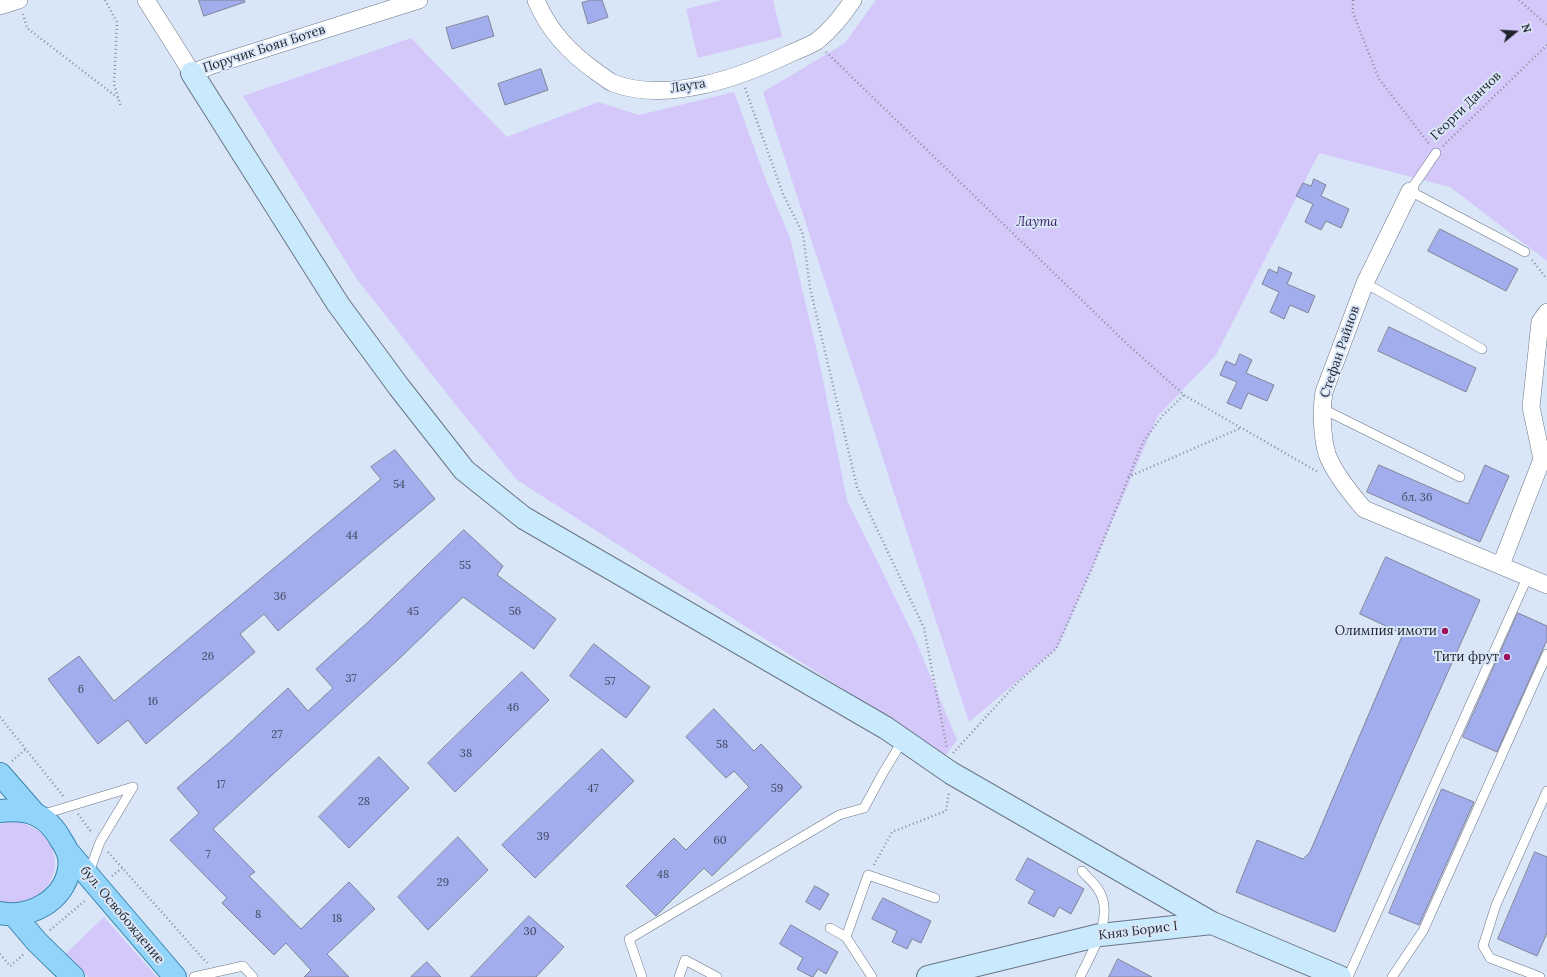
<!DOCTYPE html>
<html>
<head>
<meta charset="utf-8">
<style>
  body { margin:0 }
  #map { position:relative; width:1547px; height:977px; overflow:hidden; background:#d9e6f8; font-family:Lora,serif }
  canvas { display:block }
  .north { position:absolute; left:1495px; top:12px; width:40px; height:40px; -webkit-text-stroke:3px #d9e6f8; paint-order:stroke; rotate:72deg; font-size:11px; font-weight:700; line-height:16px; text-align:center; color:#1f242b }
  .north::after { content:''; display:block; margin:auto; width:14px; height:18px; background:#1f242b; clip-path:polygon(50% 0,100% 100%,50% 72%,0 100%) }
</style>
</head>
<body>
<div id="map">
<canvas width="1547" height="977"></canvas>
<div class="north">N</div>
</div>
<script>
const ctx = document.querySelector('canvas').getContext('2d');
ctx.lineJoin = 'round';
function paint(path, color) {
  ctx.fillStyle = color;
  ctx.fill(path, 'evenodd');
}
function stroke(path, color, width, dash) {
  ctx.strokeStyle = color;
  ctx.lineWidth = width;
  ctx.lineCap = dash ? 'butt' : 'round';
  ctx.setLineDash(dash || []);
  ctx.stroke(path);
}
function label(font, color, halo, rows, align = 'center') {
  ctx.font = font + ' Lora,serif';
  ctx.lineWidth = 4;
  ctx.setLineDash([]);
  ctx.textBaseline = 'middle';
  ctx.strokeStyle = halo;
  ctx.fillStyle = color;
  for (const [text, x, y, turn = 0] of rows) {
    ctx.save();
    ctx.translate(x, y);
    ctx.rotate((+turn || 0) * Math.PI / 180);
    ctx.textAlign = isNaN(turn) ? turn : align;
    if (halo) ctx.strokeText(text, 0, 0);
    ctx.fillText(text, 0, 0);
    ctx.restore();
  }
}
const green = new Path2D(`
  M 722,0 L 773,0 L 782,37 L 698,58 L 686,9 Z
  M 876,0 L 1547,0 L 1547,261 L 1450,187 L 1319,153 L 1216,355 L 1158,416 L 1058,647 L 969,722 L 763,92 L 845,43 Z
  M 411,38 L 507,137 L 598,102 L 639,115 L 734,92 L 766,180 L 790,238 L 819,360 L 847,500 L 913,634 L 957,740 L 946,755 L 517,480 L 459,409 L 356,278 L 243,96 Z
  M 13,821 C 77,831 64,913 0,902 L 0,824 Z
  M 104,917 L 157,977 L 88,977 L 64,955 Z`);
const building = new Path2D(`
  M 199,0 L 244,0 L 245,2 L 204,16 Z
  M 591,0 L 602,0 L 608,17 L 588,24 L 582,3 Z
  M 488,16 L 494,36 L 452,49 L 446,28 Z
  M 541,69 L 548,90 L 505,105 L 498,84 Z
  M 1314,179 L 1326,185 L 1321,196 L 1349,209 L 1341,228 L 1326,221 L 1321,230 L 1305,222 L 1313,204 L 1296,196 L 1303,183 L 1311,186 Z
  M 1440,229 L 1518,269 L 1506,291 L 1428,251 Z
  M 1279,267 L 1292,273 L 1287,284 L 1315,296 L 1308,313 L 1290,305 L 1284,319 L 1270,312 L 1279,292 L 1262,284 L 1269,269 L 1277,273 Z
  M 1389,327 L 1476,368 L 1466,392 L 1378,351 Z
  M 1240,354 L 1252,360 L 1246,373 L 1274,385 L 1267,401 L 1248,393 L 1241,409 L 1227,403 L 1237,382 L 1220,375 L 1226,361 L 1235,365 Z
  M 395,450 L 435,499 L 278,631 L 264,614 L 240,634 L 255,652 L 146,744 L 128,720 L 98,744 L 48,679 L 79,656 L 114,701 L 381,479 L 371,467 Z
  M 1379,465 L 1468,504 L 1485,465 L 1509,476 L 1480,542 L 1367,492 Z
  M 464,530 L 503,566 L 497,575 L 556,619 L 534,649 L 463,597 L 400,658 L 213,829 L 255,872 L 249,876 L 301,929 L 349,882 L 375,909 L 327,954 L 349,977 L 304,977 L 311,970 L 286,943 L 274,955 L 222,903 L 227,898 L 170,840 L 199,813 L 177,788 L 231,741 L 288,688 L 308,711 L 333,688 L 316,669 L 367,623 Z
  M 1386,557 L 1480,600 L 1381,822 L 1335,932 L 1236,892 L 1257,840 L 1303,859 L 1310,852 L 1403,634 L 1360,614 Z
  M 1518,613 L 1547,626 L 1547,640 L 1497,752 L 1463,737 Z
  M 594,644 L 650,687 L 626,718 L 570,676 Z
  M 522,672 L 549,700 L 455,792 L 428,763 Z
  M 714,709 L 754,751 L 761,744 L 802,787 L 712,876 L 704,868 L 656,916 L 626,886 L 674,838 L 686,850 L 749,787 L 734,771 L 726,778 L 686,737 Z
  M 602,749 L 634,781 L 535,878 L 502,845 Z
  M 379,757 L 409,788 L 349,848 L 319,817 Z
  M 1442,789 L 1474,802 L 1419,925 L 1389,913 Z
  M 458,837 L 488,870 L 428,930 L 398,897 Z
  M 1535,852 L 1547,857 L 1547,933 L 1537,956 L 1498,939 Z
  M 1028,858 L 1084,889 L 1071,914 L 1059,907 L 1054,917 L 1028,903 L 1035,891 L 1016,880 Z
  M 815,886 L 829,894 L 820,910 L 806,902 Z
  M 883,898 L 931,921 L 921,943 L 912,939 L 907,949 L 892,942 L 897,931 L 872,919 Z
  M 529,916 L 564,947 L 536,977 L 471,977 Z
  M 791,925 L 838,952 L 826,974 L 818,969 L 813,977 L 812,977 L 797,969 L 803,958 L 780,944 Z
  M 1118,959 L 1152,977 L 1109,977 Z
  M 427,962 L 441,977 L 411,977 Z`);
const path = new Path2D(`
  M 105,0 L 117,22 L 114,84 L 121,107
  M 1353,0 L 1353,13 L 1379,79 L 1430,145
  M 1519,0 L 1547,25
  M 23,14 L 27,28 L 118,98
  M 826,52 L 1125,342 L 1184,395 L 1318,472
  M 745,88 L 783,194 L 803,234 L 810,288 L 857,487 L 924,628 L 947,749
  M 1443,146 L 1547,45
  M 1532,260 L 1547,279
  M 1128,477 L 1241,428
  M 0,717 L 64,797
  M 953,753 L 1017,683 L 1056,649 L 1092,568 L 1143,442 L 1163,415 L 1184,395
  M 12,761 L 25,750
  M 78,814 L 92,833
  M 108,852 L 207,963
  M 874,865 L 892,832 L 946,811 L 949,792
  M 112,876 L 122,868
  M 50,930 L 86,900
  M 0,954 L 10,966 L 24,954`);
const lane = new Path2D(`
  M 1436,153 L 1410,191 L 1525,252
  M 1365,283 L 1482,349
  M 1321,408 L 1460,477
  M 41,815 L 133,787
  M 88,875 L 100,842 L 133,787
  M 830,928 L 846,937
  M 194,977 L 243,966 L 253,977
  M 642,977 L 629,939 L 839,815 L 864,808 L 883,773 L 903,740
  M 679,977 L 685,960 L 717,977
  M 872,977 L 846,937 L 868,875 L 935,898
  M 1080,977 C 1091,953 1116,916 1098,889 C 1094,883 1087,877 1082,871
  M 1348,977 L 1528,576
  M 1392,977 L 1423,931 L 1547,654
  M 1540,977 L 1490,958 L 1483,946 L 1496,905 L 1547,791`);
const street = new Path2D(`
  M 146,0 L 192,73 L 210,66 L 419,0
  M 536,0 C 548,30 572,55 598,73 C 603,76 608,81 613,83 C 667,104 741,77 789,54 C 798,50 809,46 817,41 C 831,30 843,15 853,0
  M 0,6 L 19,0
  M 1410,191 L 1365,283 L 1324,392 C 1321,410 1322,437 1327,454 C 1333,471 1352,495 1364,509 L 1547,585
  M 1501,565 L 1542,459 L 1531,407 L 1540,322 L 1547,312`);
const secondary = new Path2D(`
  M 192,73 L 338,304 L 399,387 L 464,470 L 524,518 L 886,728 L 951,773 L 1212,923 L 1340,977
  M 928,977 L 1100,935 L 1212,923`);
const primary = new Path2D(`
  M 0,774 L 34,813
  M 0,811 C 28,808 47,814 61,840 C 67,849 71,857 69,869 C 64,901 29,919 0,913
  M 69,853 L 175,977
  M 14,915 L 37,942 L 73,977`);
const markers = [
  [1445,631,4,"#9d1260"],
  [1507,657,4,"#9d1260"]
];
const numberNames = [
  ["54",399,485],
  ["бл. 36",1417,498],
  ["44",352,536],
  ["55",465,566],
  ["36",280,597],
  ["45",413,612],
  ["56",515,612],
  ["26",208,657],
  ["37",351,679],
  ["57",610,682],
  ["6",81,690],
  ["16",153,702],
  ["46",513,708],
  ["27",277,735],
  ["58",722,745],
  ["38",466,754],
  ["17",221,785],
  ["47",593,789],
  ["59",777,789],
  ["28",364,802],
  ["39",543,837],
  ["60",720,841],
  ["7",208,855],
  ["48",663,875],
  ["29",443,883],
  ["8",258,915],
  ["18",337,919],
  ["30",530,932]
];
const streetNames = [
  ["Поручик Боян Ботев",264,49,-18],
  ["Лаута",688,86,-9],
  ["Георги Данчов",1466,106,-44],
  ["Стефан Райнов",1340,352,-71],
  ["бул. Освобождение",122,915,50],
  ["Княз Борис I",1138,931,-7]
];
const parkNames = [
  ["Лаута",1037,222]
];
const poiNames = [
  ["Олимпия имоти",1437,631],
  ["Тити фрут",1499,657]
];
paint(green, '#d4c8fb');
paint(building, '#a1aded');
stroke(building, '#808497', 1);
stroke(lane, '#6a7585', 10);
stroke(street, '#6a7585', 18);
stroke(secondary, '#6a7585', 24);
stroke(primary, '#3a84af', 24);
stroke(path, '#87909d', 2.5, [1, 3]);
stroke(lane, '#fff', 9);
stroke(street, '#fff', 17);
stroke(secondary, '#c8eafc', 22);
stroke(primary, '#92d4fa', 22);
for (const [x, y, r, color] of markers) {
  const dot = new Path2D();
  dot.arc(x, y, r, 0, 2 * Math.PI);
  ctx.fillStyle = color;
  ctx.fill(dot);
  stroke(dot, '#d9e6f8', 1.5);
}
label('11px', '#40465c', null, numberNames);
label('13px', '#1f242b', '#d9e6f8', streetNames);
label('italic 13px', '#361a64', '#d9e6f8', parkNames);
label('13px', '#1f242b', '#d9e6f8', poiNames, 'right');
</script>
</body>
</html>
